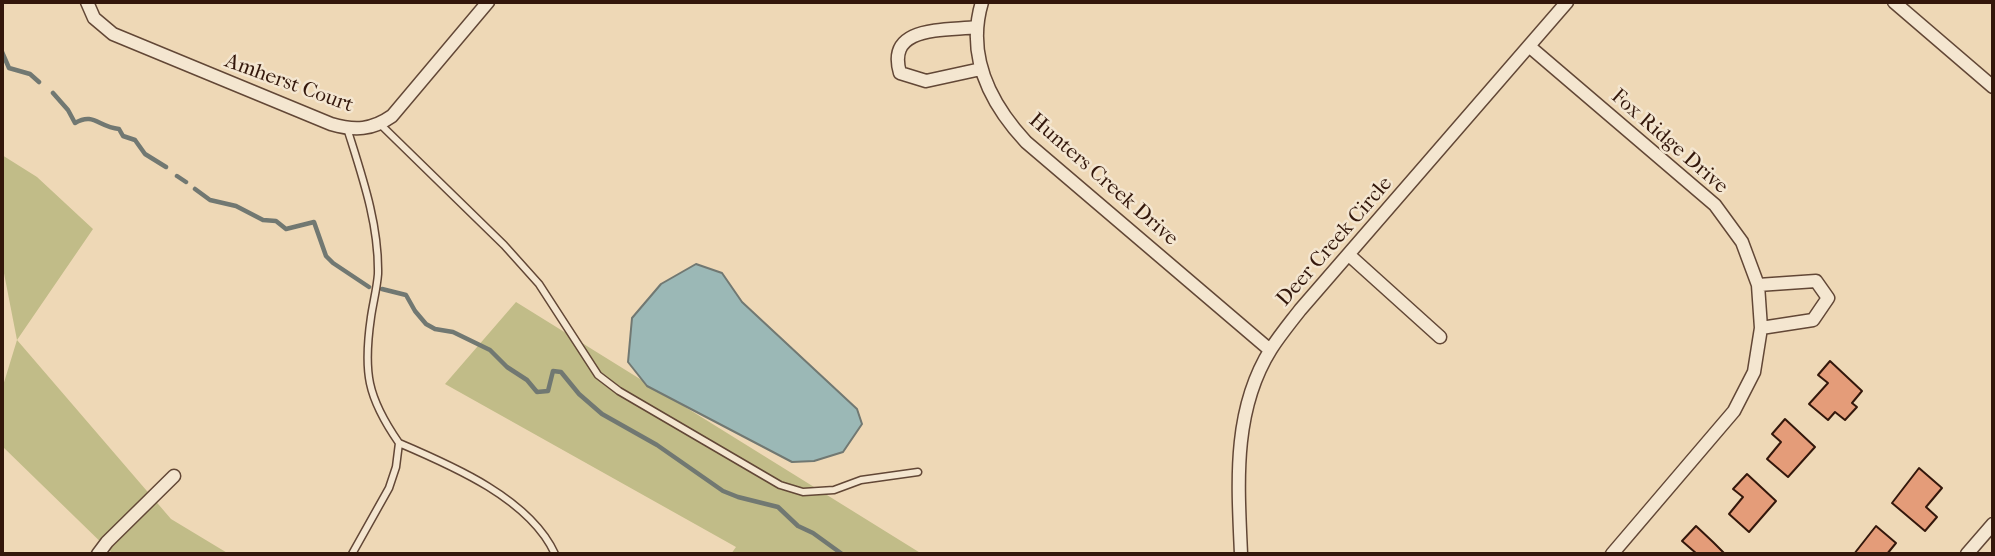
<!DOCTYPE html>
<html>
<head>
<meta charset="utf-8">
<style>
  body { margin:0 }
  #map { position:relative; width:1995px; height:556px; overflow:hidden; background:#eed8b6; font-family:"IM FELL French Canon",serif }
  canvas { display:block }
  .frame { position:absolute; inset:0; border:4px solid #33170b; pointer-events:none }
</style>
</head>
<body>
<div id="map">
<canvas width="1995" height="556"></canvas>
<div class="frame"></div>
</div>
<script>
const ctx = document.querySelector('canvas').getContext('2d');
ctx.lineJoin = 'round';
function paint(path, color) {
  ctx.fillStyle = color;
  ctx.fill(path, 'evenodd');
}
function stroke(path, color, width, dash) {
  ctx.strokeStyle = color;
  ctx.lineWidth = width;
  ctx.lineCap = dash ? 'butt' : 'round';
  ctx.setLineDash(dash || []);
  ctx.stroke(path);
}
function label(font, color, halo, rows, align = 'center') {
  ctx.font = font + ' "IM FELL French Canon",serif';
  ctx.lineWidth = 5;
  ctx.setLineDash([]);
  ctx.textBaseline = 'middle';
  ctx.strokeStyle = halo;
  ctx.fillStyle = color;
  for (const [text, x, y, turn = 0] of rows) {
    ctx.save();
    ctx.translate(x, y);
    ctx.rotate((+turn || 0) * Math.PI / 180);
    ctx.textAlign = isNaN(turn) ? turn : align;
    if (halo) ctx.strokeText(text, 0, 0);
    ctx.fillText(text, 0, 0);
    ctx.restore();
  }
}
const green = new Path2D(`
  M 2,155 L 37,177 L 93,229 L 17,340 L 171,519 L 229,554 L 113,554 L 2,446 L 2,389 L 17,340 L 2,263 Z
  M 516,302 L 922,554 L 731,554 L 736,547 L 445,384 Z`);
const water = new Path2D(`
  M 696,264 L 722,273 L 742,302 L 857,409 L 862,424 L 843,452 L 814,461 L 792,462 L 647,386 L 628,362 L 632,318 L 661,284 Z`);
const stream = new Path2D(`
  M 2,52 L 9,68 L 30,74 L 39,82
  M 53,93 L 68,110 L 75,123 C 94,112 98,127 119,129 L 123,136 L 135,140 L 145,154 L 166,167
  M 177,176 L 186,182
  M 195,189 L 210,200 L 236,206 L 263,220 L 276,221 L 286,229 L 314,222 L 326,256 L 333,263 L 369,287
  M 382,289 L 406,295 L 415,311 L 426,324 L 435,329 L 453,332 L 490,350 L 507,367 L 527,380 L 537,392 L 548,391 L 553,371 L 561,372 L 579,394 L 602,414 L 657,445 L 723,491 L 738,497 L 778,507 L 798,526 L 813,533 L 842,554`);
const building = new Path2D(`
  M 1830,361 L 1862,391 L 1852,403 L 1857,407 L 1845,420 L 1835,412 L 1828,420 L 1809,404 L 1828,383 L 1818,375 Z
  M 1785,419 L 1815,447 L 1788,477 L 1767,459 L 1781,442 L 1772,434 Z
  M 1919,468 L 1942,488 L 1926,507 L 1937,517 L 1925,531 L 1892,503 Z
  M 1747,474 L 1776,501 L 1749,532 L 1729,514 L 1743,497 L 1733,489 Z
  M 1696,526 L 1713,542 L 1725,554 L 1697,554 L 1682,541 Z
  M 1876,526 L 1896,543 L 1887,554 L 1854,554 Z`);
const lane = new Path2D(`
  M 380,124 L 504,245 L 539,284 L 598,375 L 619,391 L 780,485 L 803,492 L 834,490 L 861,480 L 918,472
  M 347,128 C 362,176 379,224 378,274 C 377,288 373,303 371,317 C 363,372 367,397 399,443
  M 352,554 L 389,488 L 396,467 L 399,443 C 453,466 530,499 555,554`);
const street = new Path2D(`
  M 87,2 L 94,18 L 113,34 L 331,124 C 355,131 372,130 392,116 L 488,2
  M 982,2 C 966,55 990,103 1026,142 L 1270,350
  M 1894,2 L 1993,87
  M 977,27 C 944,31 886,25 900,73 L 926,81 L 981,69
  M 1530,47 L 1715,205 L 1742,242 L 1758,285 L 1761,328 L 1754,372 L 1734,411 L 1612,554
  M 1349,255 L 1440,337
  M 1758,285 L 1816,281 L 1828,298 L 1813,320 L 1761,328
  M 98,554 L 107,542 L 174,476
  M 1241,554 C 1238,484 1232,411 1271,349 C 1280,335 1290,323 1300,310 L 1567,2
  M 1967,554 L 1993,524`);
const streetNames = [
  ["Amherst Court",289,84,20],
  ["Fox Ridge Drive",1669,142,41],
  ["Hunters Creek Drive",1103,180,41],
  ["Deer Creek Circle",1335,242,-49]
];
paint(green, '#c1bc88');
paint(water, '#9bb8b6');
stroke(water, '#717872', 2);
stroke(stream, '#717872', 4.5);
paint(building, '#e49c79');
stroke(building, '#33170b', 2);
stroke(lane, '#624736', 9);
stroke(street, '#624736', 15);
stroke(lane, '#f4e6d0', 6);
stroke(street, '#f4e6d0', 12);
label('21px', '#33170b', '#f4e6d0', streetNames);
</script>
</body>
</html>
